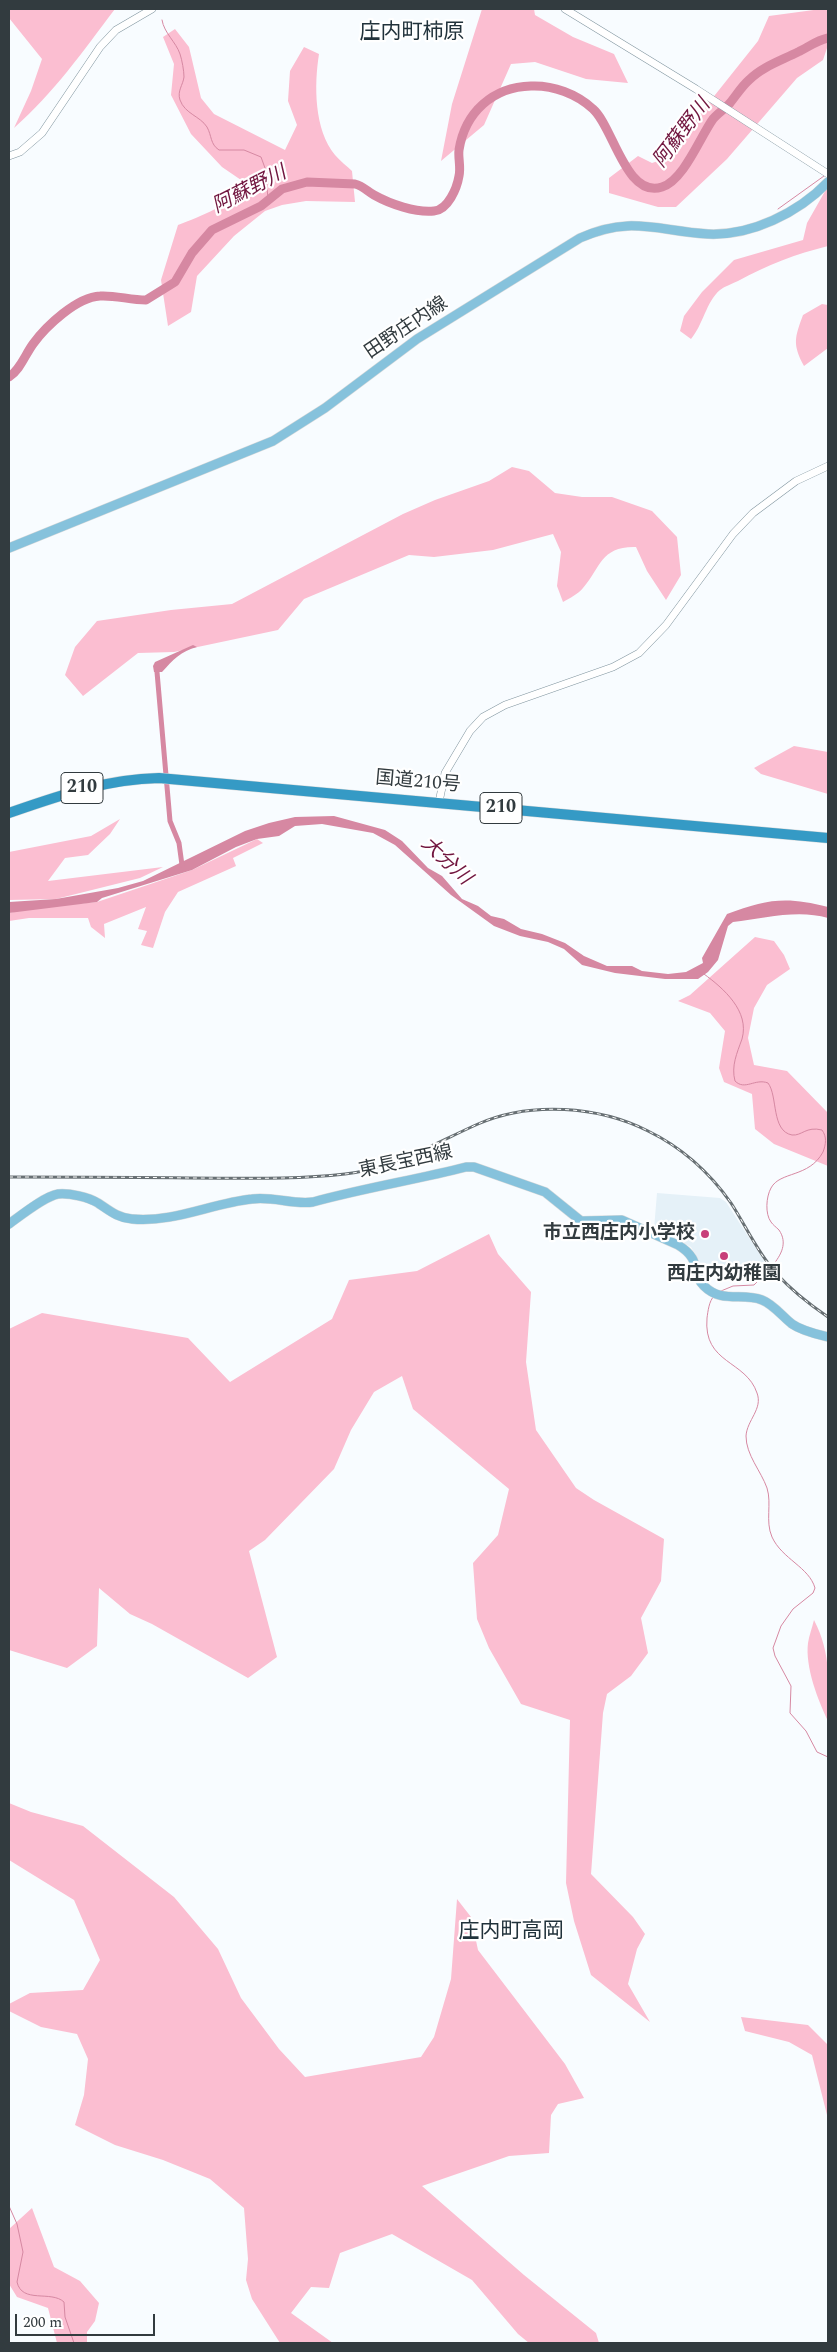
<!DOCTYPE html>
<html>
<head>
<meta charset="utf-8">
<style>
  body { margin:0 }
  #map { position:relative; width:837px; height:2352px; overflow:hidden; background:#f8fcff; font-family:Spectral,serif }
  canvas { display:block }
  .frame { position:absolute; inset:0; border:10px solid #323b3f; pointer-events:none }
  .scale { position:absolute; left:15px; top:2314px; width:140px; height:22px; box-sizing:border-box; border:2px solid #323b3f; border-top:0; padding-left:6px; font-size:15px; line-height:18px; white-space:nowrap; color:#323b3f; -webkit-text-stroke:4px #fff; paint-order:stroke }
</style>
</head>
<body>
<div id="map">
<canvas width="837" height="2352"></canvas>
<div class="frame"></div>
<div class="scale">200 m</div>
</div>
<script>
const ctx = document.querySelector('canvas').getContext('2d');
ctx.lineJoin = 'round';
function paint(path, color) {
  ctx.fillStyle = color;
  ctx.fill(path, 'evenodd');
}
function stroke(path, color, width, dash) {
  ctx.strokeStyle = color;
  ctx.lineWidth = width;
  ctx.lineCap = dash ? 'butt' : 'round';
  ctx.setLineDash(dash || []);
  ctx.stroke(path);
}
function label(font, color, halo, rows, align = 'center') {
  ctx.font = font + ' Spectral,"Noto Sans JP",serif';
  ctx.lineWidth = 4.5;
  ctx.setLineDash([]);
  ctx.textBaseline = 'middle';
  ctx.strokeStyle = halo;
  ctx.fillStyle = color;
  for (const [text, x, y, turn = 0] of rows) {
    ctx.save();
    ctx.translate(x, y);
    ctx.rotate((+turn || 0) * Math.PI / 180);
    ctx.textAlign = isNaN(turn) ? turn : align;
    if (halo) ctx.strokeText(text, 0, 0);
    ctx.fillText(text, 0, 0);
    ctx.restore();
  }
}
const built = new Path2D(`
  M 657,1193 L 720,1198 L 726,1202 L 766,1264 L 762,1269 L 703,1268 L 691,1247 L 654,1229 Z`);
const green = new Path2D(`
  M 9,9 L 115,9 C 83,51 54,93 14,128 L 31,91 L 42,59 L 9,18 Z
  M 482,9 L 534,9 L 535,15 L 573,37 L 614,54 L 628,83 L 586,79 L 535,62 L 511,64 L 484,125 L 441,161 L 452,104 Z
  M 821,9 L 828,9 L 828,45 L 823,60 L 797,78 L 727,159 L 676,207 L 658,207 L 609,193 L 609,178 L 638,156 L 652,163 L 664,159 L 758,41 L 769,16 Z
  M 175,29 L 189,47 L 201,98 L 214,114 L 285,150 L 297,125 L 288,101 L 290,71 L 304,47 L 319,54 C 314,85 314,130 335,155 C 340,161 347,166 352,171 L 355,202 L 306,201 L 282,205 L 265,211 L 234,236 L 197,276 L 191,312 L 168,326 L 161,280 L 178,225 C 198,217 238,204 241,180 L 222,167 L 191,134 L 171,95 L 174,64 L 163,37 Z
  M 828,186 L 828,246 C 796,254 767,265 738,281 C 732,284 725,286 720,290 C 706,302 703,325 691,339 L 680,331 L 684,316 L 702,292 L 734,260 L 803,240 L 807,223 Z
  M 822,304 L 828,305 L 828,348 L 804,366 C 792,344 795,337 803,315 Z
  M 512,467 L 529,471 L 555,493 L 582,497 L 612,497 L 652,511 L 677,537 L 681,575 L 666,600 L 647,571 L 636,547 C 601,546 601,567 583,588 C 578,594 570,598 563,602 L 557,586 L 561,552 L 553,534 L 493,550 L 434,557 L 409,555 L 304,599 L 278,630 L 174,652 L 138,653 L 83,696 L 65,675 L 75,647 L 97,621 L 171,610 L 232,604 L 403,514 L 435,500 L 489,481 Z
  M 794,746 L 828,752 L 828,794 L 761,774 L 754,768 Z
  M 120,819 L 110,834 L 88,855 L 65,858 L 48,881 L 163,867 L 140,878 L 56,899 L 9,900 L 9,852 L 91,836 Z
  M 257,839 L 263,843 L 233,858 L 236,866 L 178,892 L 165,912 L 153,948 L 141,945 L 147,931 L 138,929 L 146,907 L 104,924 L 105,938 L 91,927 L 88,918 L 29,918 L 9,921 L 9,913 L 33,908 L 97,902 L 192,870 Z
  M 755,937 L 774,941 L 784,955 L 790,969 L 767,985 L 754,1008 L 748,1038 L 754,1065 L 787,1071 L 828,1113 L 828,1166 L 774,1144 L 755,1129 L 752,1094 L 724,1082 L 719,1068 L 725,1031 L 710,1013 L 678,1001 L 690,995 Z
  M 489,1234 L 498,1254 L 531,1292 L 526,1362 L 536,1430 L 576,1488 L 594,1500 L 664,1539 L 661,1581 L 641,1618 L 648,1653 L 631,1676 L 607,1694 L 603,1713 L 591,1874 L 633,1917 L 645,1934 L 637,1949 L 628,1984 L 650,2022 L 591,1975 L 574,1921 L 566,1883 L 570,1720 L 521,1704 L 489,1648 L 477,1619 L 473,1563 L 498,1535 L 509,1489 L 413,1409 L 402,1376 L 374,1392 L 351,1430 L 334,1469 L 265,1540 L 249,1551 L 277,1657 L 248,1678 L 152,1624 L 130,1614 L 99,1588 L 97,1646 L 67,1668 L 9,1650 L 9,1329 L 42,1313 L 188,1338 L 230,1382 L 332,1319 L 349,1280 L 417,1271 Z
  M 814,1620 C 832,1655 828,1683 828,1721 C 818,1700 805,1667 808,1643 C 809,1636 812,1628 814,1620 Z
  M 9,1803 L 31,1812 L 83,1826 L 174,1897 L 218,1949 L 241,1998 L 279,2049 L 305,2077 L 421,2057 L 434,2037 L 451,1979 L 457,1899 L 471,1917 L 478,1950 L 565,2064 L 584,2098 L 558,2104 L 551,2115 L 549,2153 L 509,2156 L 422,2186 L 524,2275 L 596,2333 L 599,2343 L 529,2343 L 518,2334 L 472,2280 L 392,2234 L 340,2253 L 329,2288 L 311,2287 L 291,2313 L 333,2343 L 280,2343 L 252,2299 L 246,2280 L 248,2259 L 244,2208 L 210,2179 L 163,2160 L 115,2145 L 75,2125 L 84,2095 L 88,2059 L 77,2034 L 41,2027 L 9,2011 L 9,2004 L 30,1993 L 83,1990 L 100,1960 L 74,1900 L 9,1860 Z
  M 741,2017 L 808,2025 L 828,2045 L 828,2119 L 812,2055 L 789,2042 L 745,2031 Z
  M 32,2208 L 54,2267 L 80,2281 L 99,2303 L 95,2321 L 87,2332 L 87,2343 L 57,2343 L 48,2308 L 17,2297 L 9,2284 L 9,2229 Z`);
const water = new Path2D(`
  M 193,645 L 197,647 C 181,651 173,660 162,672 L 154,672 L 153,666 L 155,662 Z
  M 334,816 L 385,830 L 402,841 L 428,868 L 442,876 L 462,899 L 478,906 L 491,916 L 504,919 L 521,929 L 542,934 L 565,943 L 584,956 L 607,966 L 632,966 L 642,971 L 668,974 L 686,972 L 703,963 L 702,958 L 727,914 C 766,899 787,896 828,907 L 828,918 C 799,909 764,918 733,922 L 728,926 L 718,960 L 708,972 L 698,979 L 665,979 L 615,973 L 582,965 L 564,949 L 548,942 L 520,936 L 494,926 L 451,895 L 395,845 L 373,833 L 322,824 L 295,826 L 279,836 L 257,839 L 236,847 L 192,870 L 102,898 L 97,902 L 9,913 L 9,902 L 56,899 L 118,888 L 143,881 L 245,831 L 269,823 L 295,817 Z`);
const stream = new Path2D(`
  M 162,20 C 164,33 176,42 180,54 C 182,60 184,71 184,77 C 183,85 177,91 180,100 C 185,114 200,116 207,127 C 212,136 210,144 219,150 L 244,150 L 261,157 L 265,168 L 268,198
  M 778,209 L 824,176
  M 704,974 C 723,988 750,1011 742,1039 C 737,1053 731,1066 735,1081 C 745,1091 755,1078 768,1083 C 778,1096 771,1131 792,1135 C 802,1136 806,1126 822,1130 C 827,1137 826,1144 823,1152 C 809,1178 780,1171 771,1188 C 766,1197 765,1214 771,1222 C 773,1225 776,1227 779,1230 C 788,1243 781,1255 773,1265
  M 721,1291 L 733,1286 L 754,1285 L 769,1269
  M 714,1296 C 709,1301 708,1311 707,1318 C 703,1364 746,1360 757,1393 C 763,1409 747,1420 746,1436 C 746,1455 761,1471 767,1488 C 772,1504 765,1521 772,1537 C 782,1559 809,1567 815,1588 L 813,1593 L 793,1609 L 781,1626 L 773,1648 L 775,1656 L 791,1686 L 790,1713 L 806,1731 L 817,1752 L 828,1757
  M 9,2206 L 17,2224 L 23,2252 L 17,2282 C 22,2304 51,2290 64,2302 L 65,2317 L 74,2343`);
const canal = new Path2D(`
  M 157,672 L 170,821 L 179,843 L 182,865`);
const river = new Path2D(`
  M 9,377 C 20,370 25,355 33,344 C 46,326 77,297 100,296 C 115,295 130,300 146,300 L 175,282 L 192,253 L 212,230 L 261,206 L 282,189 L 307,182 L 355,184 C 363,186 367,191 374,195 C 390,204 416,213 434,211 C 448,210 457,188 459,176 C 461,167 458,158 459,150 C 465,112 493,87 531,86 C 553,85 577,94 593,109 C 613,126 626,199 662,187 C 684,180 700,137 713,119 C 718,113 725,109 730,103 C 736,96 741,87 749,80 C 762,67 780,61 798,52 C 807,48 817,40 828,38`);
const minor = new Path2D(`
  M 565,9 L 696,89 L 828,174
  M 9,156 L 20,152 L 42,133 L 100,47 L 116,30 L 152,9
  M 439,802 L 445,773 L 470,731 L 483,717 L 505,705 L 613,667 L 639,653 L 666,625 L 733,534 L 753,513 L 796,481 L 828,466`);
const major = new Path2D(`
  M 9,548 L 273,441 L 325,408 L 417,339 L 580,238 C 631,215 657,231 708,234 C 751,236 798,213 828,182
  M 9,1224 C 20,1216 45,1196 58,1194 C 70,1193 88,1197 98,1203 C 110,1211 118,1218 132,1219 C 174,1223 212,1203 252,1199 C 273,1196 293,1205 313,1202 C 364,1188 415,1180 466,1167 L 474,1167 L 545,1192 L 581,1221 L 622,1220 L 678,1245 C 703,1260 691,1274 704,1286 C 722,1304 742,1292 762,1300 C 773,1304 783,1317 792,1324 C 802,1331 816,1334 828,1337`);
const highway = new Path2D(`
  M 9,813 C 58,796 106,779 159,778 L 828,838`);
const rail = new Path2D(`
  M 9,1177 C 69,1177 129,1177 189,1178 C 240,1178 293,1180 345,1174 C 393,1169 435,1143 478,1124 C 530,1101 599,1106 648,1131 C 681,1147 710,1173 731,1203 C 746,1226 757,1252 776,1273 C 791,1290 809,1304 828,1317`);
const markers = [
  [705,1234,5,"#c83f79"],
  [724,1256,5,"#c83f79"]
];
const shields = [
  [82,788,42],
  [501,808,42]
];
const shieldNames = [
  ["210",82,788],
  ["210",501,808]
];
const streetNames = [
  ["田野庄内線",407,329,-34],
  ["国道210号",418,783,5],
  ["東長宝西線",406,1163,-12]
];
const poiNames = [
  ["市立西庄内小学校",695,1234],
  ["西庄内幼稚園",724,1275,"center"]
];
const waterNames = [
  ["阿蘇野川",683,134,-53],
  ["阿蘇野川",250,191,-27],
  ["大分川",445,862,43]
];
const quarterNames = [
  ["庄内町柿原",412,34],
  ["庄内町高岡",511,1933]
];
paint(built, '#e5f1f8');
paint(green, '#fbbed1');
paint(water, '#d688a2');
stroke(stream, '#d688a2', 1);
stroke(canal, '#d688a2', 5);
stroke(river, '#d688a2', 9);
stroke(minor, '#80959f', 8);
stroke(major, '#d6d8d9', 10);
stroke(highway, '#d6d8d9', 11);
stroke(minor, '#fff', 7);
stroke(major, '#86c2dc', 9);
stroke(highway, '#359ac5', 10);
stroke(rail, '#687074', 3);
stroke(rail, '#fff', 1, [4]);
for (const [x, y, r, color] of markers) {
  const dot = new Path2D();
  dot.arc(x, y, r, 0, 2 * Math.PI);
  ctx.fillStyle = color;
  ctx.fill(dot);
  stroke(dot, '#fff', 2);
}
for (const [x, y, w] of shields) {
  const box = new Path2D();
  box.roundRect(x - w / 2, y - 15.5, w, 31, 4);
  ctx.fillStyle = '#fff';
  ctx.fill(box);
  stroke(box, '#323b3f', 1);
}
label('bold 18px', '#323b3f', null, shieldNames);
label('19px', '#323b3f', '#fff', streetNames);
label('bold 19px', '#323b3f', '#fff', poiNames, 'right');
label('italic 20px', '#71163f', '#fff', waterNames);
label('21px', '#21323b', '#fff', quarterNames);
</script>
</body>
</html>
